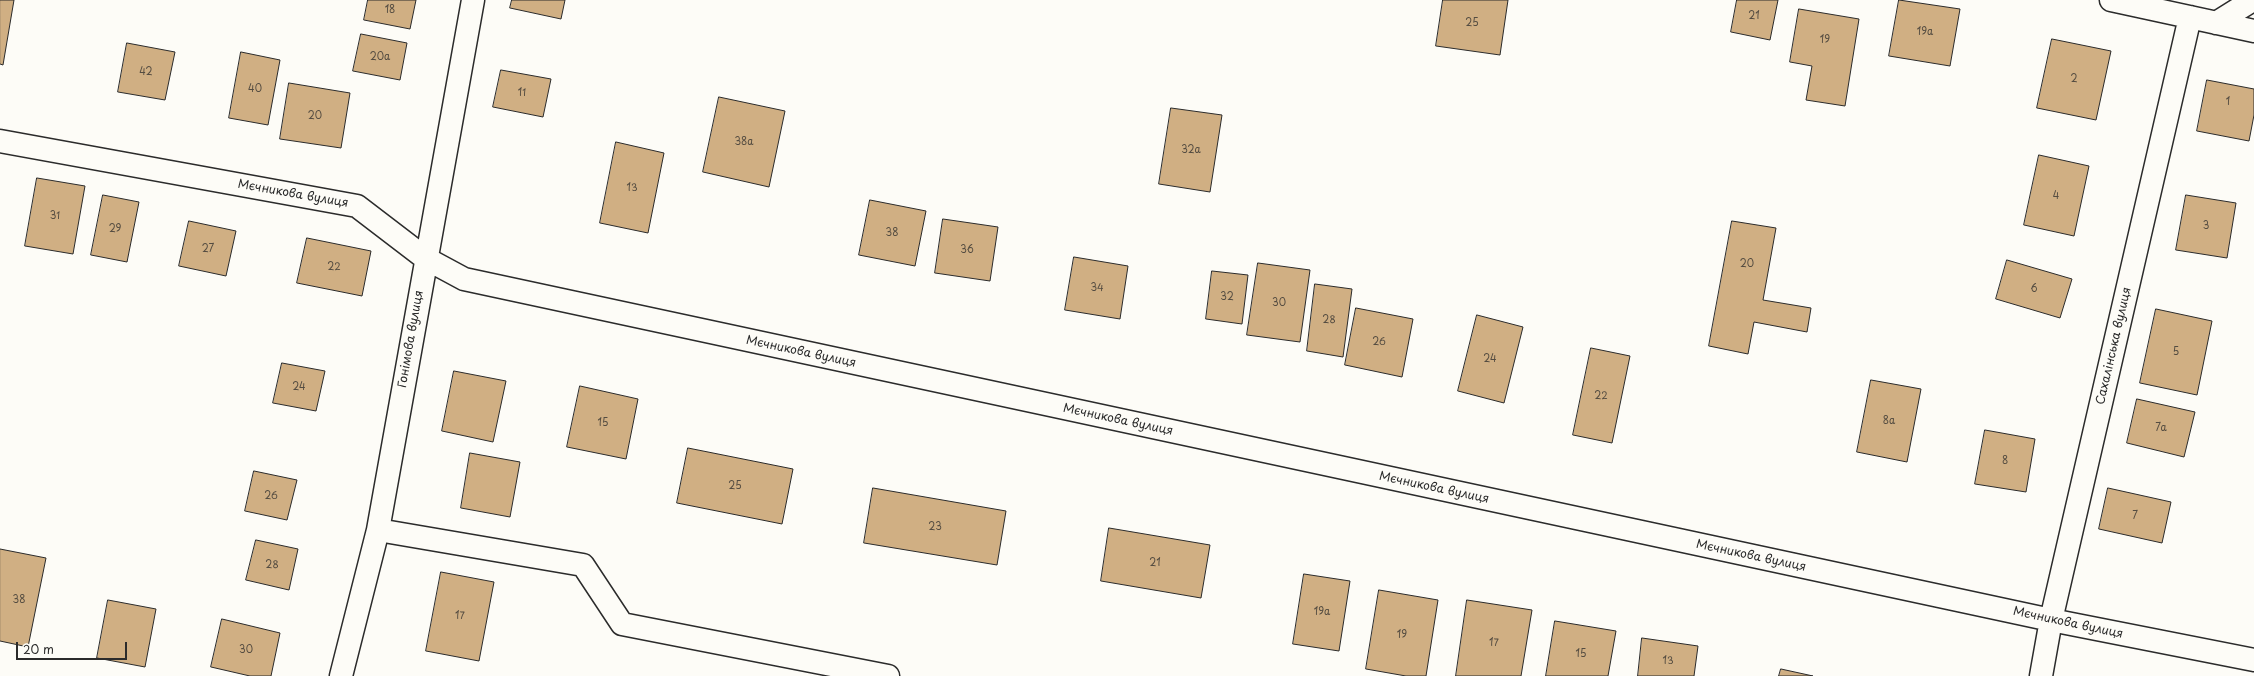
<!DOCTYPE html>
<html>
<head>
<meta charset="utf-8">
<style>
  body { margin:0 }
  #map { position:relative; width:2254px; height:676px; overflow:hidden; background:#fdfcf7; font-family:"Playpen Sans",sans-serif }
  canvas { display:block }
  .scale { position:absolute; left:16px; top:642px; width:111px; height:18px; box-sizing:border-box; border:2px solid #2b2b2b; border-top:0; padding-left:5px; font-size:12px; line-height:14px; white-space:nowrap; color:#2b2b2b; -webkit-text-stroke:3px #fdfcf7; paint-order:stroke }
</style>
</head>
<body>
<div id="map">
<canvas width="2254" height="676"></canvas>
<div class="scale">20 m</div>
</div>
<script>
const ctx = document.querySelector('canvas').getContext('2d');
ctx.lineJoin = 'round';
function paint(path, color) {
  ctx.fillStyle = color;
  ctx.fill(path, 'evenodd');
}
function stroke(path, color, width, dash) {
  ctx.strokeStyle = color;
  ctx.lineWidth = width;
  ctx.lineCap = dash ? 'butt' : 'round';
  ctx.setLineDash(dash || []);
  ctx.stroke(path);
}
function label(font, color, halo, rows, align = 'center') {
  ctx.font = font + ' "Playpen Sans",sans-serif';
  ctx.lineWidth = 4;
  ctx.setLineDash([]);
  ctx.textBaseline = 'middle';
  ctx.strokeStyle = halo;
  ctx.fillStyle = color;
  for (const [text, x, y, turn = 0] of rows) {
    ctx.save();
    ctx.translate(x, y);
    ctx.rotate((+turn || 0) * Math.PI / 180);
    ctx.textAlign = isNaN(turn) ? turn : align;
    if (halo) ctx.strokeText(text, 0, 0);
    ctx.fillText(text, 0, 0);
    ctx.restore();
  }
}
const building = new Path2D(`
  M 0,0 L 14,0 L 3,65 L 0,64 Z
  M 368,0 L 416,0 L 410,29 L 364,20 Z
  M 512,0 L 565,0 L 561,19 L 510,8 Z
  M 1443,0 L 1508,0 L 1500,55 L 1436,46 Z
  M 1737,0 L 1778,0 L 1770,40 L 1731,32 Z
  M 1899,0 L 1960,9 L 1950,66 L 1889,56 Z
  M 1799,9 L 1859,19 L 1845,106 L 1806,100 L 1812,66 L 1790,62 Z
  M 361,34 L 407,43 L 400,80 L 353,71 Z
  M 2052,39 L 2111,51 L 2096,120 L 2037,108 Z
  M 127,43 L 175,52 L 165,100 L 118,92 Z
  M 241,52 L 280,60 L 268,125 L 229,118 Z
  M 501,70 L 551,79 L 543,117 L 493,107 Z
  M 2207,80 L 2254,89 L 2254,115 L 2249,141 L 2197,131 Z
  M 289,83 L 350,93 L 341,148 L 280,139 Z
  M 719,97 L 785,111 L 769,187 L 703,172 Z
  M 1171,108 L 1222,115 L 1210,192 L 1159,184 Z
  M 616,142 L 664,153 L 648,233 L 600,223 Z
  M 2039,155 L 2089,166 L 2074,236 L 2024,225 Z
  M 37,178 L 85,186 L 73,254 L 25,246 Z
  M 103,195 L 139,202 L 127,262 L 91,255 Z
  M 2186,195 L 2236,203 L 2227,258 L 2176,250 Z
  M 870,200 L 926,211 L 915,266 L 859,255 Z
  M 943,219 L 998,227 L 990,281 L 935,273 Z
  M 189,221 L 236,231 L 226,276 L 179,266 Z
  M 1732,221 L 1776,228 L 1763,300 L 1811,308 L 1807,332 L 1754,322 L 1748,354 L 1709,346 Z
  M 307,238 L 371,251 L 362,296 L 297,283 Z
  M 1074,257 L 1128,266 L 1120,319 L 1065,310 Z
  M 2007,260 L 2072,279 L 2060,318 L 1996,299 Z
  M 1258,263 L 1310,270 L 1300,342 L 1247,335 Z
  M 1212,271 L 1248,275 L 1242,324 L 1206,319 Z
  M 1315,284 L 1352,289 L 1343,357 L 1307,351 Z
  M 1356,308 L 1413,319 L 1402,377 L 1345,365 Z
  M 2156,309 L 2212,321 L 2197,395 L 2140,383 Z
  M 1477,315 L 1523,327 L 1504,403 L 1458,391 Z
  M 1591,348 L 1630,356 L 1612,443 L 1573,435 Z
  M 282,363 L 325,371 L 316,411 L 273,403 Z
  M 454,371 L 506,381 L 493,442 L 442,431 Z
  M 1871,380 L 1921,389 L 1907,462 L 1857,452 Z
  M 580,386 L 638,399 L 626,459 L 567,447 Z
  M 2137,399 L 2195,412 L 2184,457 L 2127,443 Z
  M 1985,430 L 2035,439 L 2026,492 L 1975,484 Z
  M 688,448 L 793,469 L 782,524 L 677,503 Z
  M 470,453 L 520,462 L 510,517 L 461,508 Z
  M 254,471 L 297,480 L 287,520 L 245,511 Z
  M 873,488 L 1006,511 L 997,565 L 864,543 Z
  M 2108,488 L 2171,502 L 2162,543 L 2099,529 Z
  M 1109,528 L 1210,545 L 1201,598 L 1101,581 Z
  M 256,540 L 298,549 L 289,590 L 246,580 Z
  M 0,549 L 46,558 L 28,647 L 0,641 Z
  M 441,572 L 494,582 L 479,661 L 426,651 Z
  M 1304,574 L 1350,581 L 1339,651 L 1293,644 Z
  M 1379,590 L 1438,600 L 1426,676 L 1406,676 L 1366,669 Z
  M 108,600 L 156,609 L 145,667 L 97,658 Z
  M 1467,600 L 1532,610 L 1521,676 L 1456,676 Z
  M 222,619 L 280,633 L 271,676 L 250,676 L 211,667 Z
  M 1555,621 L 1616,631 L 1608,676 L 1546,676 Z
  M 1642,638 L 1698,646 L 1694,676 L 1638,676 Z
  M 1781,669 L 1813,676 L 1779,676 Z`);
const minor = new Path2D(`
  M 2111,0 L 2254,31
  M 2216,23 L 2253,0
  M 0,141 L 357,206 L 425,258 L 464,279 L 2051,620 L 2254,660
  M 378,530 L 583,565 L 622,624 L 888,676
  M 341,676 L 378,530 L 473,0
  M 2041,676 L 2051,620 L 2190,17`);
const numberNames = [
  ["18",390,10],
  ["21",1754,16],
  ["25",1472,23],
  ["19а",1925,32],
  ["19",1825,40],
  ["20а",380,57],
  ["42",146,72],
  ["2",2074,79],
  ["40",255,89],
  ["11",522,93],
  ["1",2228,102],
  ["20",315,116],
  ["38а",744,142],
  ["32а",1191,150],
  ["13",632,188],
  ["4",2056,196],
  ["31",55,216],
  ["3",2206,226],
  ["29",115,229],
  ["38",892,233],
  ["27",208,249],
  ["36",967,250],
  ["20",1747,264],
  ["22",334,267],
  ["34",1097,288],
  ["6",2034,289],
  ["32",1227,297],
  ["30",1279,303],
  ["28",1329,320],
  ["26",1379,342],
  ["5",2176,352],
  ["24",1490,359],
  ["24",299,387],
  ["22",1601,396],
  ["8а",1889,421],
  ["15",603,423],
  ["7а",2161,428],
  ["8",2005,461],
  ["25",735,486],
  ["26",271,496],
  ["7",2135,516],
  ["23",935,527],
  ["21",1155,563],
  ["28",272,565],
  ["38",19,600],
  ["19а",1322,612],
  ["17",460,616],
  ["19",1402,635],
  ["17",1494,643],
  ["30",246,650],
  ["15",1581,654],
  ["13",1668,661]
];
const streetNames = [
  ["Мєчникова вулиця",293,194,10],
  ["Гонімова вулиця",411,339,-80],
  ["Сахалінська вулиця",2114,346,-77],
  ["Мєчникова вулиця",801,352,12],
  ["Мєчникова вулиця",1118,420,12],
  ["Мєчникова вулиця",1434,488,12],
  ["Мєчникова вулиця",1751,556,12],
  ["Мєчникова вулиця",2068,623,12]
];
paint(building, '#d0af83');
stroke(building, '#2b2b2b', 1);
stroke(minor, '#2b2b2b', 25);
stroke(minor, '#fdfcf7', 22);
label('10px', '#544c41', null, numberNames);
label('12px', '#2b2b2b', '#fdfcf7', streetNames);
</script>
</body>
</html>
